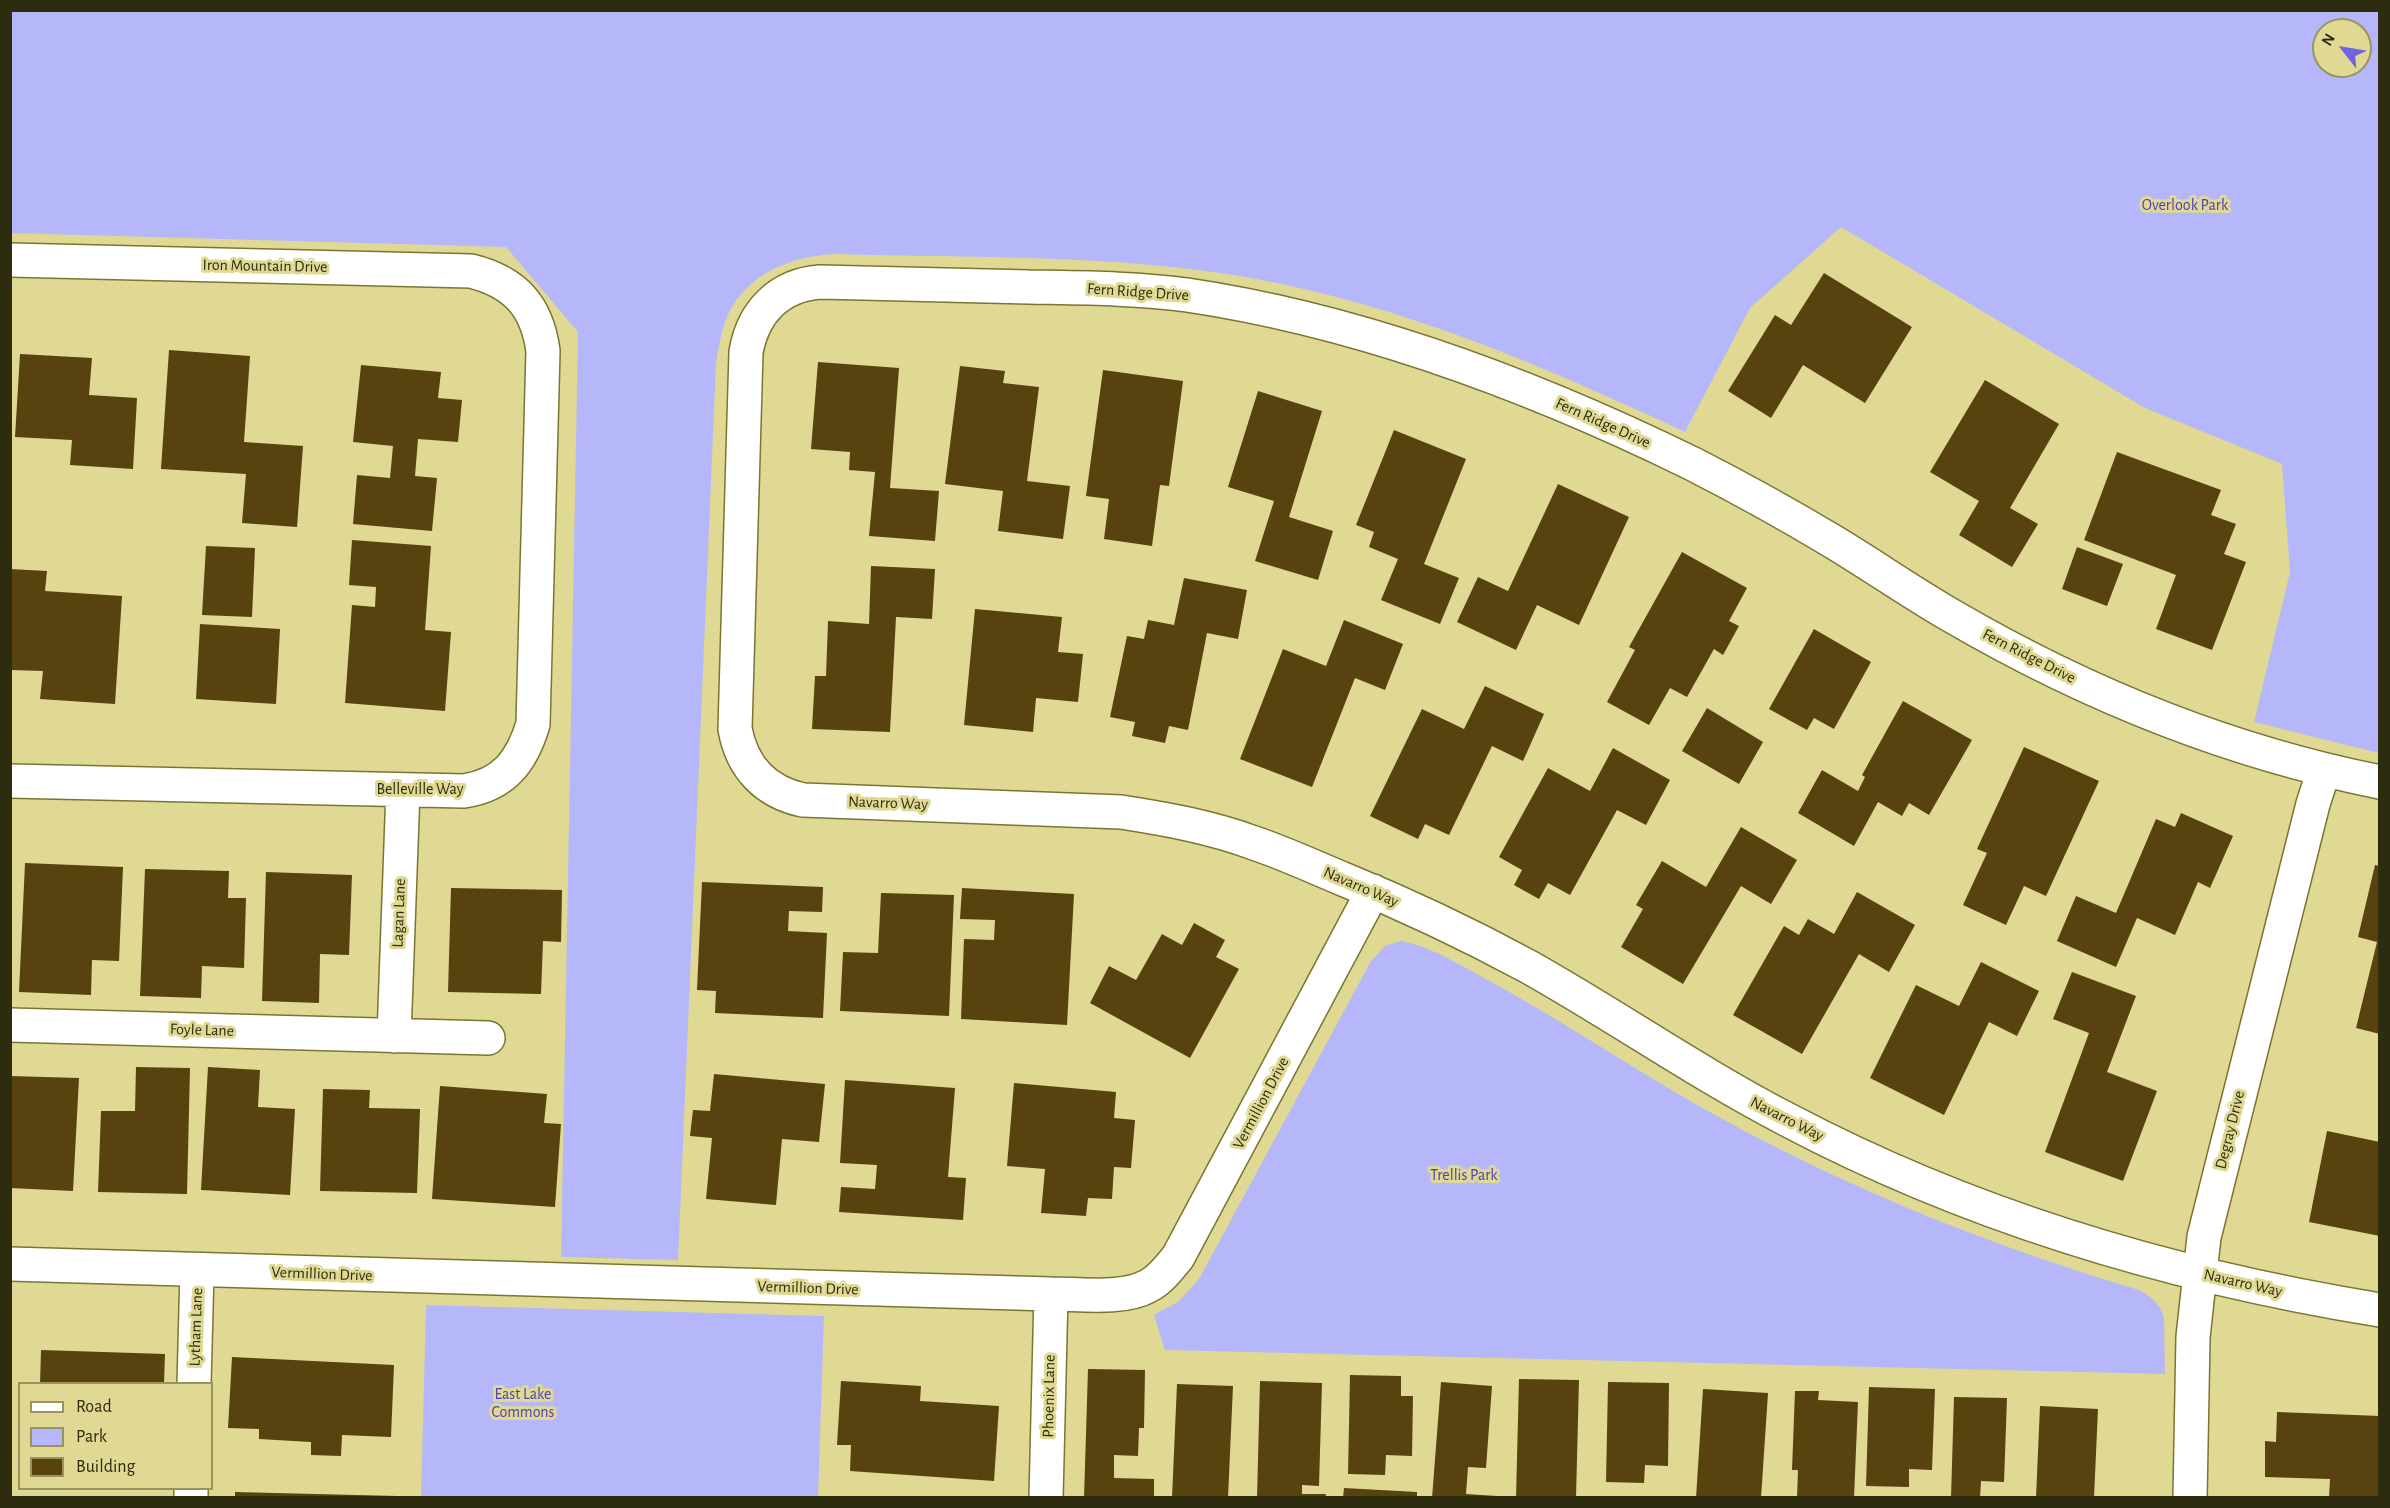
<!DOCTYPE html>
<html>
<head>
<meta charset="utf-8">
<style>
  body { margin:0 }
  #map { position:relative; width:2390px; height:1508px; overflow:hidden; background:#dfd993; font-family:"Alegreya Sans",sans-serif }
  canvas { display:block }
  .frame { position:absolute; inset:0; border:12px solid #2e2c0f; pointer-events:none }
  .legend { position:absolute; left:18px; top:1382px; width:195px; height:108px; box-sizing:border-box; background:#dfd993; border:2px solid #98945e; margin:0; padding:8px 10px; list-style:none; font-size:18px; color:#2e2c0f }
  .legend li { display:flex; align-items:center; gap:12px; height:30px }
  .legend b { width:30px; border:2px solid #98945e }
  .north { position:absolute; left:2312px; top:18px; width:60px; height:60px; box-sizing:border-box; background:#dfd993; border:2px solid #98945e; border-radius:50%; rotate:301deg; font-size:16px; font-weight:700; line-height:24px; text-align:center; color:#2e2c0f }
  .north::after { content:''; display:block; margin:auto; width:21px; height:27px; background:#7064de; clip-path:polygon(50% 0,100% 100%,50% 72%,0 100%) }
</style>
</head>
<body>
<div id="map">
<canvas width="2390" height="1508"></canvas>
<div class="frame"></div>
<ul class="legend">
<li><b style="height:8px;background:#fff"></b>Road</li>
<li><b style="height:16px;background:#b6b7fa"></b>Park</li>
<li><b style="height:16px;background:#58420f"></b>Building</li>
</ul>
<div class="north">N</div>
</div>
<script>
const ctx = document.querySelector('canvas').getContext('2d');
ctx.lineJoin = 'round';
function paint(path, color) {
  ctx.fillStyle = color;
  ctx.fill(path, 'evenodd');
}
function stroke(path, color, width, dash) {
  ctx.strokeStyle = color;
  ctx.lineWidth = width;
  ctx.lineCap = dash ? 'butt' : 'round';
  ctx.setLineDash(dash || []);
  ctx.stroke(path);
}
function label(font, color, halo, rows, align = 'center') {
  ctx.font = font + ' "Alegreya Sans",sans-serif';
  ctx.lineWidth = 6;
  ctx.setLineDash([]);
  ctx.textBaseline = 'middle';
  ctx.strokeStyle = halo;
  ctx.fillStyle = color;
  for (const [text, x, y, turn = 0] of rows) {
    ctx.save();
    ctx.translate(x, y);
    ctx.rotate((+turn || 0) * Math.PI / 180);
    ctx.textAlign = isNaN(turn) ? turn : align;
    if (halo) ctx.strokeText(text, 0, 0);
    ctx.fillText(text, 0, 0);
    ctx.restore();
  }
}
const green = new Path2D(`
  M 11,10 L 2379,11 L 2379,753 L 2254,722 L 2290,572 L 2282,464 L 2145,408 L 1841,227 L 1750,308 L 1685,432 C 1546,367 1402,305 1251,278 C 1116,254 972,258 835,254 C 795,256 754,270 732,307 C 722,324 719,345 716,364 L 678,1260 L 561,1257 L 578,332 L 506,247 L 11,233 ZM 2324,30 L 2360,30 L 2360,66 L 2324,66 Z
  M 1401,941 C 1430,946 1458,964 1484,978 C 1557,1017 1625,1064 1697,1105 C 1837,1184 1984,1244 2139,1290 C 2151,1297 2160,1303 2164,1318 L 2165,1374 L 1165,1350 L 1154,1315 L 1178,1302 L 1199,1279 L 1371,961 L 1385,946 Z
  M 426,1305 L 824,1316 L 818,1497 L 421,1497 Z`);
const building = new Path2D(`
  M 1824,273 L 1912,327 L 1865,403 L 1803,365 L 1771,418 L 1728,391 L 1775,315 L 1791,325 Z
  M 169,350 L 250,356 L 244,442 L 303,446 L 297,527 L 242,523 L 246,474 L 161,469 Z
  M 20,354 L 92,358 L 89,395 L 137,398 L 133,469 L 70,465 L 72,440 L 15,437 Z
  M 818,362 L 899,368 L 890,488 L 939,491 L 935,541 L 869,536 L 875,472 L 849,470 L 850,452 L 811,449 Z
  M 361,365 L 441,372 L 438,398 L 462,400 L 458,442 L 418,439 L 415,476 L 437,478 L 432,531 L 353,524 L 357,475 L 390,478 L 393,446 L 353,442 Z
  M 960,366 L 1005,371 L 1003,383 L 1039,387 L 1027,481 L 1070,486 L 1063,539 L 998,531 L 1003,491 L 945,484 Z
  M 1103,370 L 1183,381 L 1169,486 L 1160,485 L 1152,546 L 1104,539 L 1109,499 L 1086,496 Z
  M 1985,380 L 2059,424 L 2010,508 L 2038,524 L 2012,567 L 1959,535 L 1979,501 L 1930,472 Z
  M 1258,391 L 1322,411 L 1289,517 L 1333,531 L 1318,580 L 1255,561 L 1274,501 L 1228,487 Z
  M 1394,430 L 1466,459 L 1424,564 L 1459,578 L 1440,624 L 1381,600 L 1398,559 L 1369,547 L 1374,532 L 1356,525 Z
  M 2117,452 L 2221,490 L 2211,515 L 2236,524 L 2224,554 L 2246,562 L 2212,650 L 2156,629 L 2176,575 L 2084,540 Z
  M 1558,484 L 1629,517 L 1579,625 L 1537,605 L 1516,650 L 1457,622 L 1478,577 L 1508,591 Z
  M 352,540 L 431,546 L 425,630 L 451,632 L 445,711 L 345,703 L 352,605 L 375,607 L 376,587 L 349,585 Z
  M 206,546 L 255,548 L 252,617 L 202,615 Z
  M 2077,547 L 2123,564 L 2107,606 L 2062,589 Z
  M 1682,552 L 1747,588 L 1729,621 L 1739,626 L 1723,655 L 1714,649 L 1687,697 L 1670,688 L 1649,725 L 1607,702 L 1635,650 L 1629,647 Z
  M 871,566 L 935,569 L 932,619 L 896,617 L 890,732 L 812,729 L 815,676 L 826,676 L 828,621 L 869,624 Z
  M 10,569 L 47,571 L 45,591 L 122,596 L 115,704 L 40,699 L 43,671 L 10,670 Z
  M 1184,578 L 1247,590 L 1238,639 L 1207,633 L 1188,730 L 1169,726 L 1165,743 L 1132,736 L 1135,722 L 1110,717 L 1127,636 L 1144,639 L 1148,620 L 1174,625 Z
  M 975,609 L 1062,617 L 1058,652 L 1083,654 L 1078,702 L 1036,698 L 1033,732 L 964,725 Z
  M 1344,620 L 1403,644 L 1385,690 L 1355,678 L 1312,787 L 1240,759 L 1283,649 L 1326,666 Z
  M 200,624 L 280,629 L 276,704 L 196,699 Z
  M 1814,629 L 1871,662 L 1834,729 L 1814,718 L 1807,730 L 1769,709 Z
  M 1485,686 L 1544,714 L 1523,761 L 1492,746 L 1449,835 L 1425,824 L 1418,839 L 1370,816 L 1422,709 L 1464,729 Z
  M 1903,701 L 1972,740 L 1929,815 L 1909,803 L 1902,816 L 1878,802 L 1854,846 L 1798,813 L 1822,770 L 1858,791 L 1865,777 L 1862,775 Z
  M 1707,708 L 1763,742 L 1739,784 L 1682,751 Z
  M 2024,747 L 2099,781 L 2046,896 L 2024,886 L 2006,925 L 1963,905 L 1987,853 L 1977,849 Z
  M 1613,748 L 1670,780 L 1646,825 L 1617,810 L 1570,895 L 1548,883 L 1539,899 L 1514,885 L 1522,870 L 1499,857 L 1548,768 L 1590,791 Z
  M 2181,813 L 2233,836 L 2210,888 L 2198,882 L 2175,935 L 2137,918 L 2116,967 L 2057,941 L 2076,896 L 2116,913 L 2156,819 L 2175,827 Z
  M 1741,827 L 1797,860 L 1771,904 L 1741,886 L 1683,984 L 1621,947 L 1643,909 L 1636,905 L 1662,861 L 1706,887 Z
  M 25,863 L 123,867 L 119,961 L 92,960 L 91,995 L 19,992 Z
  M 2375,865 L 2380,866 L 2380,1034 L 2356,1028 L 2377,942 L 2358,937 Z
  M 145,869 L 229,871 L 228,898 L 246,898 L 244,968 L 202,966 L 201,998 L 140,996 Z
  M 266,872 L 352,875 L 349,955 L 320,954 L 319,1003 L 262,1001 Z
  M 702,882 L 823,887 L 822,912 L 789,911 L 788,931 L 827,933 L 823,1018 L 715,1013 L 716,991 L 697,990 Z
  M 451,888 L 562,890 L 561,942 L 543,941 L 541,994 L 448,992 Z
  M 962,888 L 1074,894 L 1067,1025 L 961,1019 L 964,939 L 994,940 L 995,920 L 960,919 Z
  M 1857,892 L 1915,925 L 1889,972 L 1859,954 L 1802,1054 L 1733,1015 L 1784,926 L 1799,935 L 1808,919 L 1834,934 Z
  M 881,893 L 954,895 L 949,1016 L 840,1011 L 843,952 L 878,953 Z
  M 1194,923 L 1225,940 L 1216,957 L 1239,969 L 1190,1058 L 1090,1003 L 1109,966 L 1136,980 L 1162,934 L 1182,945 Z
  M 1981,962 L 2039,991 L 2017,1036 L 1989,1022 L 1944,1115 L 1870,1078 L 1916,985 L 1959,1006 Z
  M 2072,972 L 2136,996 L 2107,1072 L 2157,1091 L 2123,1181 L 2045,1152 L 2089,1033 L 2053,1019 Z
  M 136,1067 L 190,1068 L 187,1194 L 98,1192 L 101,1111 L 135,1111 Z
  M 208,1067 L 260,1070 L 258,1107 L 295,1109 L 290,1195 L 201,1190 Z
  M 714,1074 L 825,1084 L 819,1142 L 782,1139 L 776,1205 L 706,1199 L 712,1138 L 690,1136 L 693,1110 L 710,1111 Z
  M 10,1076 L 79,1078 L 73,1191 L 10,1188 Z
  M 845,1080 L 955,1088 L 948,1177 L 966,1178 L 963,1220 L 839,1212 L 841,1187 L 875,1189 L 877,1165 L 840,1163 Z
  M 1014,1083 L 1116,1092 L 1114,1118 L 1135,1120 L 1131,1168 L 1114,1167 L 1112,1199 L 1088,1198 L 1086,1216 L 1041,1213 L 1045,1169 L 1007,1166 Z
  M 440,1086 L 547,1094 L 544,1123 L 561,1124 L 555,1207 L 432,1199 Z
  M 323,1089 L 370,1090 L 369,1108 L 420,1109 L 417,1193 L 320,1191 Z
  M 2327,1131 L 2380,1142 L 2380,1236 L 2309,1222 Z
  M 41,1350 L 165,1354 L 164,1384 L 40,1384 Z
  M 232,1357 L 394,1365 L 391,1437 L 342,1435 L 341,1456 L 311,1455 L 311,1442 L 259,1439 L 259,1429 L 228,1428 Z
  M 1088,1369 L 1145,1370 L 1144,1428 L 1139,1428 L 1138,1456 L 1114,1455 L 1114,1478 L 1154,1479 L 1154,1498 L 1084,1498 Z
  M 1350,1375 L 1401,1376 L 1401,1396 L 1413,1396 L 1412,1456 L 1386,1455 L 1385,1475 L 1348,1474 Z
  M 1519,1379 L 1579,1380 L 1576,1498 L 1516,1498 Z
  M 841,1381 L 921,1386 L 920,1401 L 999,1406 L 994,1481 L 850,1471 L 851,1445 L 837,1445 Z
  M 1260,1381 L 1322,1383 L 1319,1486 L 1302,1485 L 1302,1494 L 1326,1494 L 1325,1498 L 1257,1498 Z
  M 1441,1382 L 1492,1386 L 1486,1468 L 1468,1467 L 1466,1494 L 1497,1496 L 1497,1498 L 1432,1498 Z
  M 1608,1382 L 1669,1383 L 1668,1466 L 1645,1465 L 1644,1483 L 1606,1482 Z
  M 1177,1384 L 1233,1386 L 1228,1498 L 1172,1498 Z
  M 1869,1387 L 1935,1389 L 1932,1470 L 1909,1469 L 1909,1487 L 1866,1486 Z
  M 1703,1389 L 1768,1393 L 1761,1498 L 1696,1498 Z
  M 1795,1391 L 1819,1391 L 1818,1400 L 1858,1402 L 1854,1498 L 1797,1498 L 1798,1470 L 1792,1470 Z
  M 1954,1397 L 2007,1398 L 2004,1482 L 1981,1481 L 1980,1498 L 1951,1498 Z
  M 2040,1406 L 2098,1409 L 2094,1498 L 2036,1498 Z
  M 2277,1412 L 2380,1416 L 2380,1498 L 2329,1498 L 2330,1479 L 2265,1477 L 2265,1441 L 2276,1442 Z
  M 1344,1488 L 1417,1492 L 1417,1498 L 1343,1498 Z
  M 235,1492 L 397,1496 L 397,1498 L 235,1498 Z`);
const minor = new Path2D(`
  M 10,260 L 471,271 C 515,282 537,306 543,351 L 533,724 C 522,761 504,785 464,791 L 10,781
  M 2380,782 C 2230,752 2084,693 1952,616 C 1912,593 1872,565 1832,541 C 1787,514 1740,488 1693,464 C 1534,386 1363,321 1187,295 C 1135,288 1081,288 1029,287 C 959,285 889,283 820,282 C 779,285 753,312 746,352 L 735,729 C 742,767 765,792 803,800 L 1121,812 C 1166,819 1211,827 1254,843 C 1284,853 1314,867 1343,879 C 1407,905 1468,934 1529,967 C 1616,1016 1699,1074 1788,1120 C 1972,1217 2176,1277 2380,1310
  M 10,1025 L 488,1038
  M 394,1036 L 403,790
  M 10,1264 L 1051,1294 C 1079,1294 1123,1300 1148,1286 C 1160,1280 1169,1268 1178,1257 L 1373,891
  M 194,1384 L 197,1271
  M 191,1498 L 191,1488
  M 1046,1498 L 1051,1294
  M 2190,1498 L 2193,1337 L 2204,1237 L 2313,804 L 2324,770`);
const parkNames = [
  ["Overlook Park",2185,205],
  ["Trellis Park",1464,1175],
  ["East Lake",523,1394],
  ["Commons",523,1412]
];
const streetNames = [
  ["Iron Mountain Drive",265,266,1],
  ["Fern Ridge Drive",1138,292,4],
  ["Fern Ridge Drive",1603,423,24],
  ["Fern Ridge Drive",2029,656,27],
  ["Belleville Way",420,789],
  ["Navarro Way",888,803,2],
  ["Navarro Way",1361,887,23],
  ["Lagan Lane",399,913,-88],
  ["Foyle Lane",202,1030,2],
  ["Vermillion Drive",1261,1103,-62],
  ["Navarro Way",1787,1119,27],
  ["Degray Drive",2230,1130,-76],
  ["Vermillion Drive",322,1274,2],
  ["Navarro Way",2243,1283,13],
  ["Vermillion Drive",808,1288,2],
  ["Lytham Lane",196,1327,-88],
  ["Phoenix Lane",1049,1396,-89]
];
paint(green, '#b6b7fa');
paint(building, '#58420f');
stroke(minor, '#7c7532', 36);
stroke(minor, '#fff', 33);
label('16px', '#503fb4', '#dfd993', parkNames);
label('16px', '#2e2c0f', '#dfd993', streetNames);
</script>
</body>
</html>
